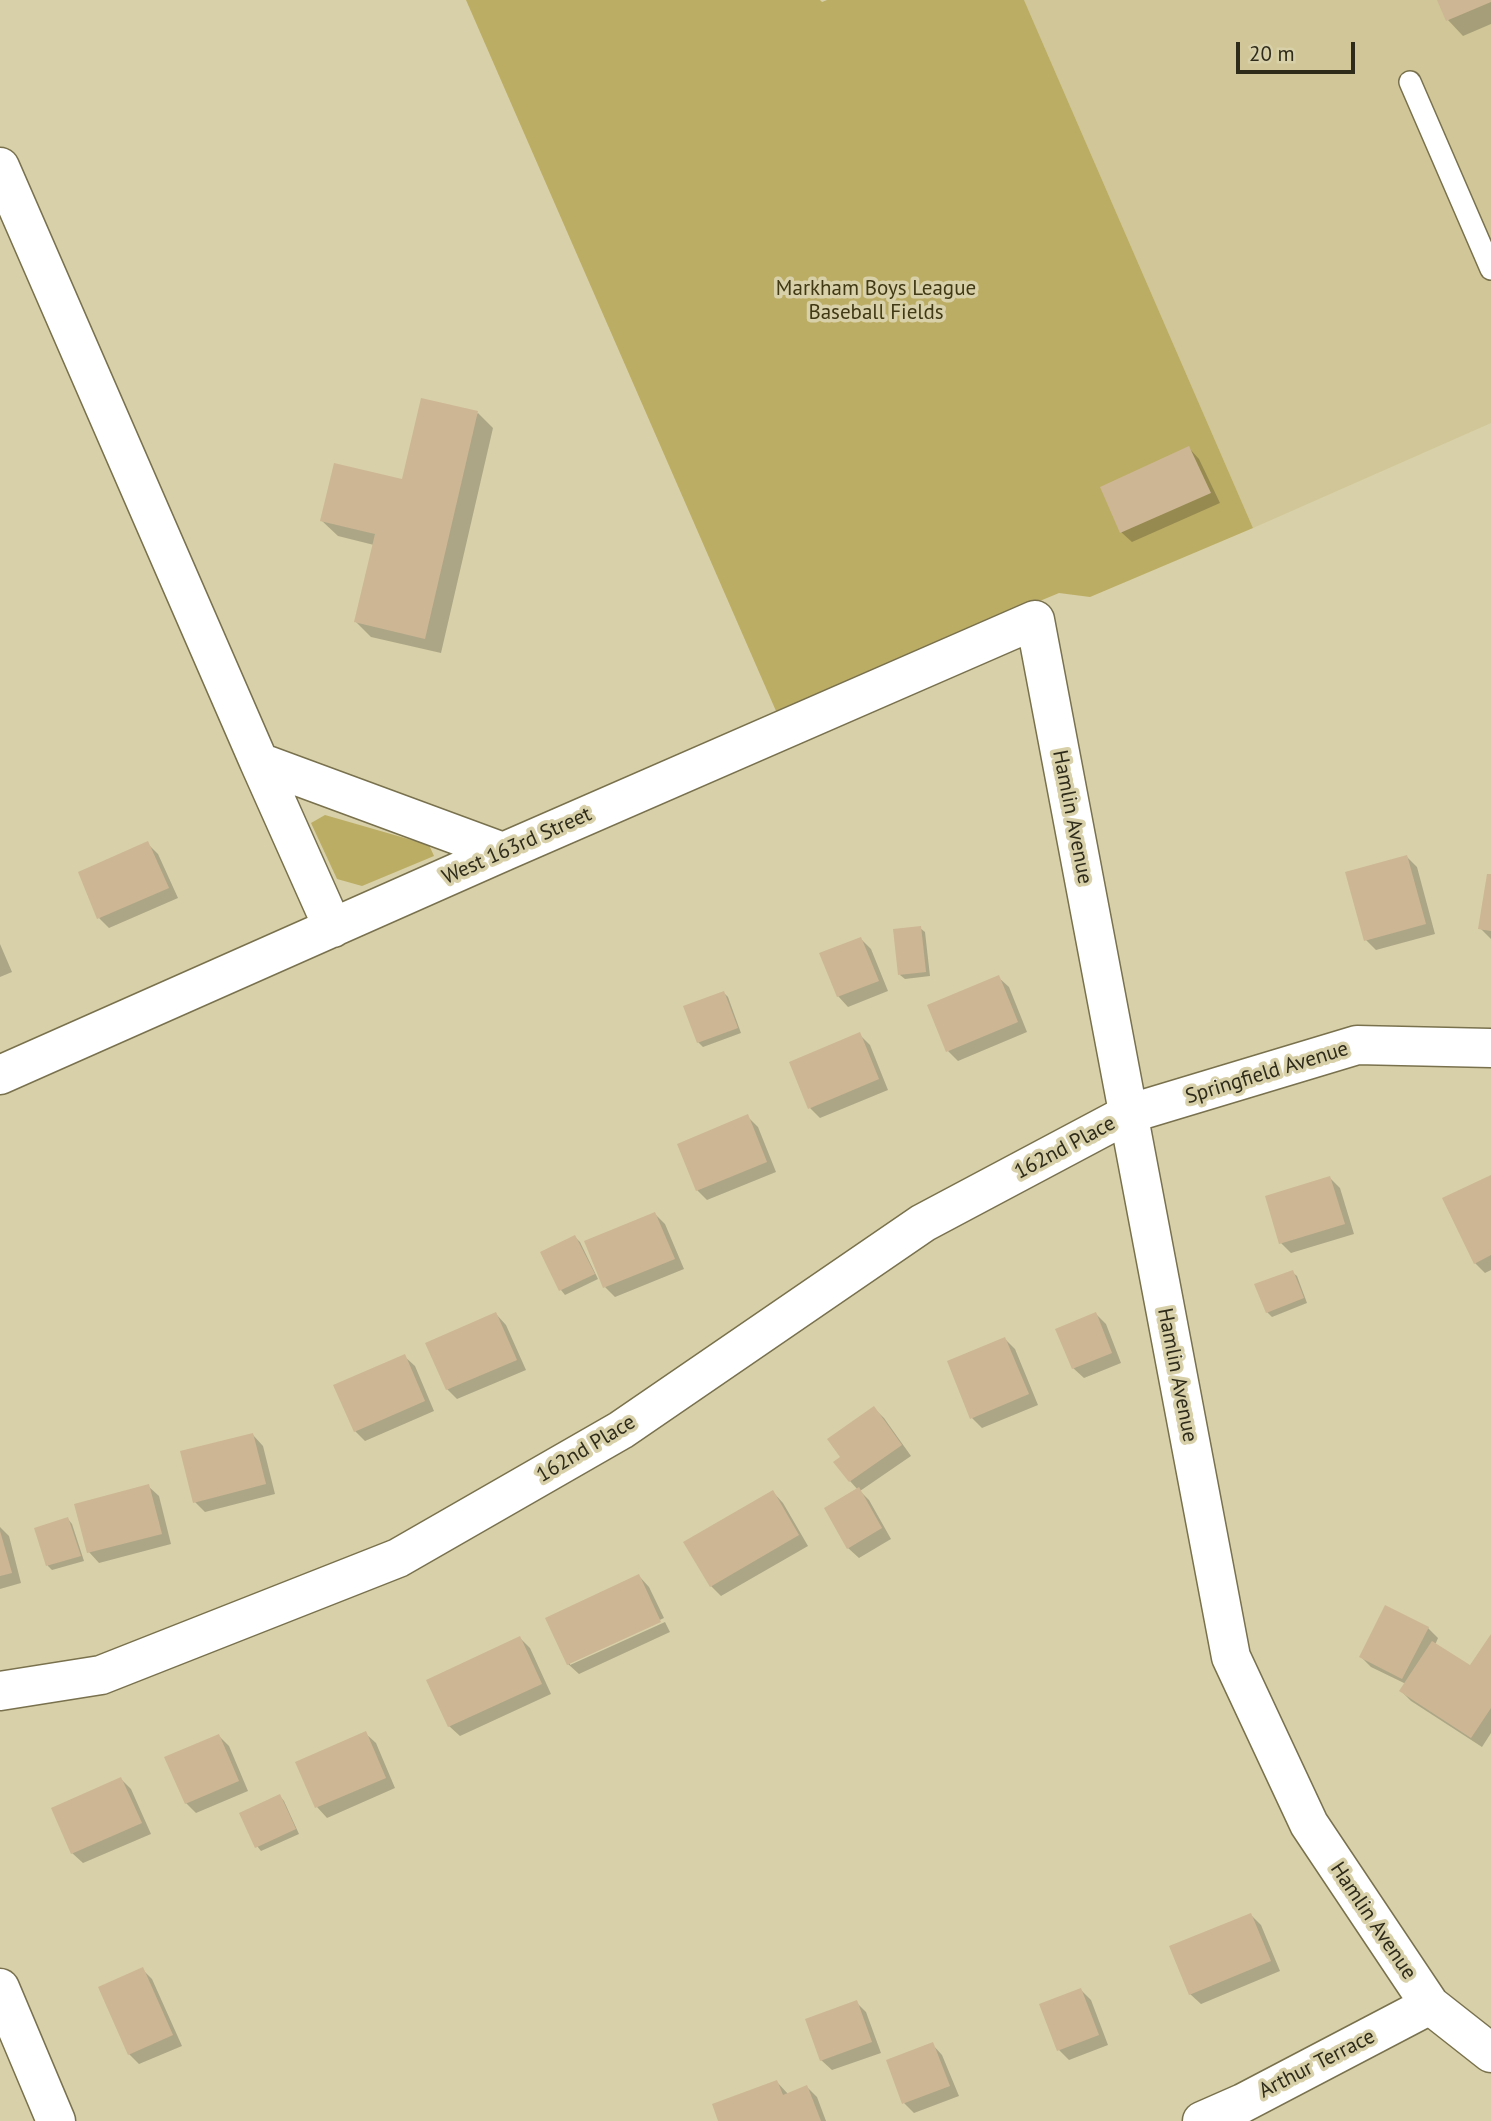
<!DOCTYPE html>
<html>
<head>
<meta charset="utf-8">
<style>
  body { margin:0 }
  #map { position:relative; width:1491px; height:2121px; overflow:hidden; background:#d8d0a8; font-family:"PT Sans",sans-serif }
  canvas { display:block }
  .scale { position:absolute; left:1236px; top:42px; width:119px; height:32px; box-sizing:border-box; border:4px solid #2e2b1b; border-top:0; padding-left:9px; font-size:21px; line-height:24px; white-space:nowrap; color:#2e2b1b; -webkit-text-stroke:5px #d8d0a8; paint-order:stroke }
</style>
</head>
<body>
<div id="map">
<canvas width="1491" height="2121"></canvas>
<div class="scale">20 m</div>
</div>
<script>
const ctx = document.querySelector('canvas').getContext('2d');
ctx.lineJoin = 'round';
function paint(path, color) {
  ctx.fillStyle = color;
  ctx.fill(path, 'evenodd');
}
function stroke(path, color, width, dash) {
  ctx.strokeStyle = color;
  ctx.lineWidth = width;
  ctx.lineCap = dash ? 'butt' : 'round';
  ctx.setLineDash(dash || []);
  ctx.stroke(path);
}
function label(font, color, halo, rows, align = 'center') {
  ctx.font = font + ' "PT Sans",sans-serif';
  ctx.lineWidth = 7;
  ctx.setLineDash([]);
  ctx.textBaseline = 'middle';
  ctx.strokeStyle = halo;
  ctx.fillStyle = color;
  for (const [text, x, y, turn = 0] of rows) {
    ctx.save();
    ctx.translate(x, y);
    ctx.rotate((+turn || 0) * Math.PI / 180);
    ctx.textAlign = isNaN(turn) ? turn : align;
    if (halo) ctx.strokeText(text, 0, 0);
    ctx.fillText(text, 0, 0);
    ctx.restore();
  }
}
const built = new Path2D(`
  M 1024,0 L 1491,0 L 1491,423 L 1253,528 Z`);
const green = new Path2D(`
  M 466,0 L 820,0 L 822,2 L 827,0 L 1024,0 L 1253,528 L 1090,597 L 1059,593 L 776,711 Z
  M 325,815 L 429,845 L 434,856 L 362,886 L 337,879 L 311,823 Z`);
const shadow = new Path2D(`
  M 1439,0 L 1491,0 L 1491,24 L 1463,36 L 1448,20 Z
  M 478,413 L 493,428 L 441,653 L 371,637 L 356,622 L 374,545 L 338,536 L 322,521 L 403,481 Z
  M 1189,448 L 1199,459 L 1220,503 L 1132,542 L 1121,532 Z
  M 148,844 L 158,854 L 178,898 L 109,928 L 99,918 Z
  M 1407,857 L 1417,867 L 1435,934 L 1376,950 L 1366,940 Z
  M 1491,876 L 1491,939 L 1480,928 Z
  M 920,928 L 925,932 L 930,976 L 905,979 L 900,975 Z
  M 861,939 L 871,949 L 888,991 L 848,1007 L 838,996 Z
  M 0,944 L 12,972 L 0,977 Z
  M 998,977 L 1009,987 L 1027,1032 L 958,1061 L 948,1051 Z
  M 724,993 L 728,997 L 741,1033 L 703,1047 L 698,1042 Z
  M 860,1035 L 870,1045 L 888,1090 L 820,1118 L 810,1108 Z
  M 748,1117 L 758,1127 L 776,1172 L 707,1200 L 697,1190 Z
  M 1491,1177 L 1491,1270 L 1485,1273 L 1475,1263 Z
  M 1330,1178 L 1340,1188 L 1354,1234 L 1291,1253 L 1281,1243 Z
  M 655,1214 L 665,1224 L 684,1269 L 615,1297 L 605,1287 Z
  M 575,1237 L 580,1242 L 598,1279 L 565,1295 L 561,1290 L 542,1253 Z
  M 1292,1272 L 1297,1276 L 1307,1303 L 1272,1317 L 1267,1312 Z
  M 496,1314 L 506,1325 L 526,1370 L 457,1399 L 447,1389 Z
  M 1096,1314 L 1106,1324 L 1121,1363 L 1084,1378 L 1073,1368 Z
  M 1005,1339 L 1015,1349 L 1038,1405 L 982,1428 L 972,1418 Z
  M 404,1356 L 415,1366 L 434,1411 L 365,1441 L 355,1431 Z
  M 874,1408 L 884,1418 L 911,1456 L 860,1491 L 869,1500 L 891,1539 L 859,1558 L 848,1548 L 858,1490 L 850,1481 Z
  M 253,1435 L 263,1446 L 275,1494 L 205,1512 L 195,1502 Z
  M 148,1486 L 159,1496 L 171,1544 L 99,1563 L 89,1552 Z
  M 773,1492 L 783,1503 L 808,1546 L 721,1596 L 711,1586 Z
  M 68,1519 L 72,1524 L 84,1561 L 52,1570 L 48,1566 L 36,1529 Z
  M 0,1527 L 9,1536 L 21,1583 L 0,1589 Z
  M 639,1576 L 649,1587 L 664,1618 L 570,1662 L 570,1665 L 665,1622 L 670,1632 L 579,1674 L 568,1664 L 548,1619 Z
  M 1428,1628 L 1438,1638 L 1435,1645 L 1471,1667 L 1491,1637 L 1491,1733 L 1482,1747 L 1411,1701 L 1401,1691 L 1406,1684 L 1371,1667 L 1361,1657 Z
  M 520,1638 L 530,1648 L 551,1694 L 460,1736 L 449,1726 Z
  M 365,1733 L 376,1743 L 395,1788 L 327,1818 L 317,1807 L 297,1763 Z
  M 219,1736 L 229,1746 L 248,1791 L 196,1813 L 186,1803 Z
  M 121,1779 L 131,1789 L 151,1834 L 83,1863 L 72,1853 Z
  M 280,1796 L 284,1801 L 299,1834 L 261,1851 L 257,1846 Z
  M 1251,1915 L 1261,1925 L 1280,1971 L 1201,2004 L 1190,1994 Z
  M 142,1969 L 152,1979 L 182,2046 L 139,2064 L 129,2054 Z
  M 1081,1990 L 1091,2000 L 1108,2045 L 1069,2060 L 1059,2050 Z
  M 856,2002 L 866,2012 L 881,2053 L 832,2070 L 821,2060 Z
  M 932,2044 L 942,2055 L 959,2096 L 914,2113 L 904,2103 Z
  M 777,2082 L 788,2094 L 807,2087 L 817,2097 L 826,2121 L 720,2121 Z`);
const building = new Path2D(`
  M 1437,0 L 1491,0 L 1491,2 L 1446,21 Z
  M 421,398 L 478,411 L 425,639 L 354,622 L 375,534 L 320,521 L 334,463 L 402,479 Z
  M 1189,446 L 1211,493 L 1120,533 L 1100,487 Z
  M 148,841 L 169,888 L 97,919 L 78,872 Z
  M 1407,855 L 1426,924 L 1364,941 L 1345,872 Z
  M 1487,874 L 1491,874 L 1491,931 L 1478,929 Z
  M 921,926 L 926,972 L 898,975 L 893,929 Z
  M 861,937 L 879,981 L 837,997 L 819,953 Z
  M 999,975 L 1018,1022 L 946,1052 L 927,1005 Z
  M 724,991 L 738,1028 L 697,1043 L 683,1006 Z
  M 860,1032 L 879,1079 L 808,1109 L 789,1062 Z
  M 748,1114 L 767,1162 L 696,1191 L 677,1144 Z
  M 1491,1175 L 1491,1255 L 1474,1264 L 1442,1198 Z
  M 1330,1176 L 1345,1224 L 1279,1244 L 1265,1196 Z
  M 655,1212 L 675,1259 L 603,1288 L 584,1241 Z
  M 575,1235 L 595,1274 L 559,1291 L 540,1252 Z
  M 1293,1270 L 1304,1298 L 1266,1313 L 1254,1284 Z
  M 496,1312 L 517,1360 L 446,1390 L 425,1343 Z
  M 1096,1312 L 1112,1353 L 1072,1369 L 1055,1329 Z
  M 1005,1337 L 1029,1394 L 970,1419 L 947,1361 Z
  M 405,1354 L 425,1401 L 354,1432 L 333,1385 Z
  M 874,1406 L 902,1445 L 849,1482 L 833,1462 L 840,1457 L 827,1439 Z
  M 253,1433 L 266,1484 L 193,1503 L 180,1451 Z
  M 149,1484 L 162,1534 L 87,1553 L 74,1504 Z
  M 859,1487 L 882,1528 L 847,1549 L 824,1508 Z
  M 773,1490 L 799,1535 L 710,1587 L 683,1542 Z
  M 68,1517 L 81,1556 L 46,1566 L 34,1528 Z
  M 0,1531 L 12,1573 L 0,1576 Z
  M 639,1574 L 661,1622 L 567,1665 L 545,1618 Z
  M 1385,1605 L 1429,1627 L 1402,1679 L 1359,1657 Z
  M 1491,1634 L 1491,1708 L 1471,1738 L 1399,1691 L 1432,1641 L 1470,1665 Z
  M 520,1636 L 542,1684 L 448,1727 L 426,1680 Z
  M 366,1731 L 386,1778 L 315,1808 L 295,1762 Z
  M 219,1734 L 239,1781 L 185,1804 L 164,1757 Z
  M 121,1777 L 142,1823 L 71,1854 L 51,1808 Z
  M 280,1794 L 296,1829 L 255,1848 L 239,1813 Z
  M 1251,1913 L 1271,1961 L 1189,1995 L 1169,1946 Z
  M 143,1967 L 173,2035 L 128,2055 L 98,1987 Z
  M 1081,1988 L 1099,2035 L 1057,2051 L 1039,2004 Z
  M 857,2000 L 872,2042 L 820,2061 L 805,2019 Z
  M 933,2042 L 950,2086 L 902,2104 L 886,2060 Z
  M 777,2080 L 783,2095 L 807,2085 L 821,2121 L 718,2121 L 712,2104 Z`);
const service = new Path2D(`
  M 1410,82 L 1491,269`);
const minor = new Path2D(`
  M 0,167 L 259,762 L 503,852
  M 259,762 L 333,928
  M 0,1075 L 503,852 L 1035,620 L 1231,1657 L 1309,1824 L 1430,2005 L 1491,2053
  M 0,1691 L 101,1675 L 398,1558 L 621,1430 L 923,1223 L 1128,1114 L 1357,1045 L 1491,1048
  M 0,1988 L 56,2121
  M 1202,2121 L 1243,2103 L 1430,2005`);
const parkNames = [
  ["Markham Boys League",876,289],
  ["Baseball Fields",876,313]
];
const streetNames = [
  ["Hamlin Avenue",1072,817,79],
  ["West 163rd Street",517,846,-24],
  ["Springfield Avenue",1267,1073,-17],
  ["162nd Place",1065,1148,-28],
  ["Hamlin Avenue",1177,1375,79],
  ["162nd Place",586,1449,-31],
  ["Hamlin Avenue",1373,1921,56],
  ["Arthur Terrace",1317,2064,-27]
];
paint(built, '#d0c697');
paint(green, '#bcad64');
paint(shadow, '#0003');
paint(building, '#cdb694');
stroke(service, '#79714d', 24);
stroke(minor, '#79714d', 41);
stroke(service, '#fff', 21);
stroke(minor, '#fff', 38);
label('21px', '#403914', '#d8d0a8', parkNames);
label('21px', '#2e2b1b', '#d8d0a8', streetNames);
</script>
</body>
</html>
